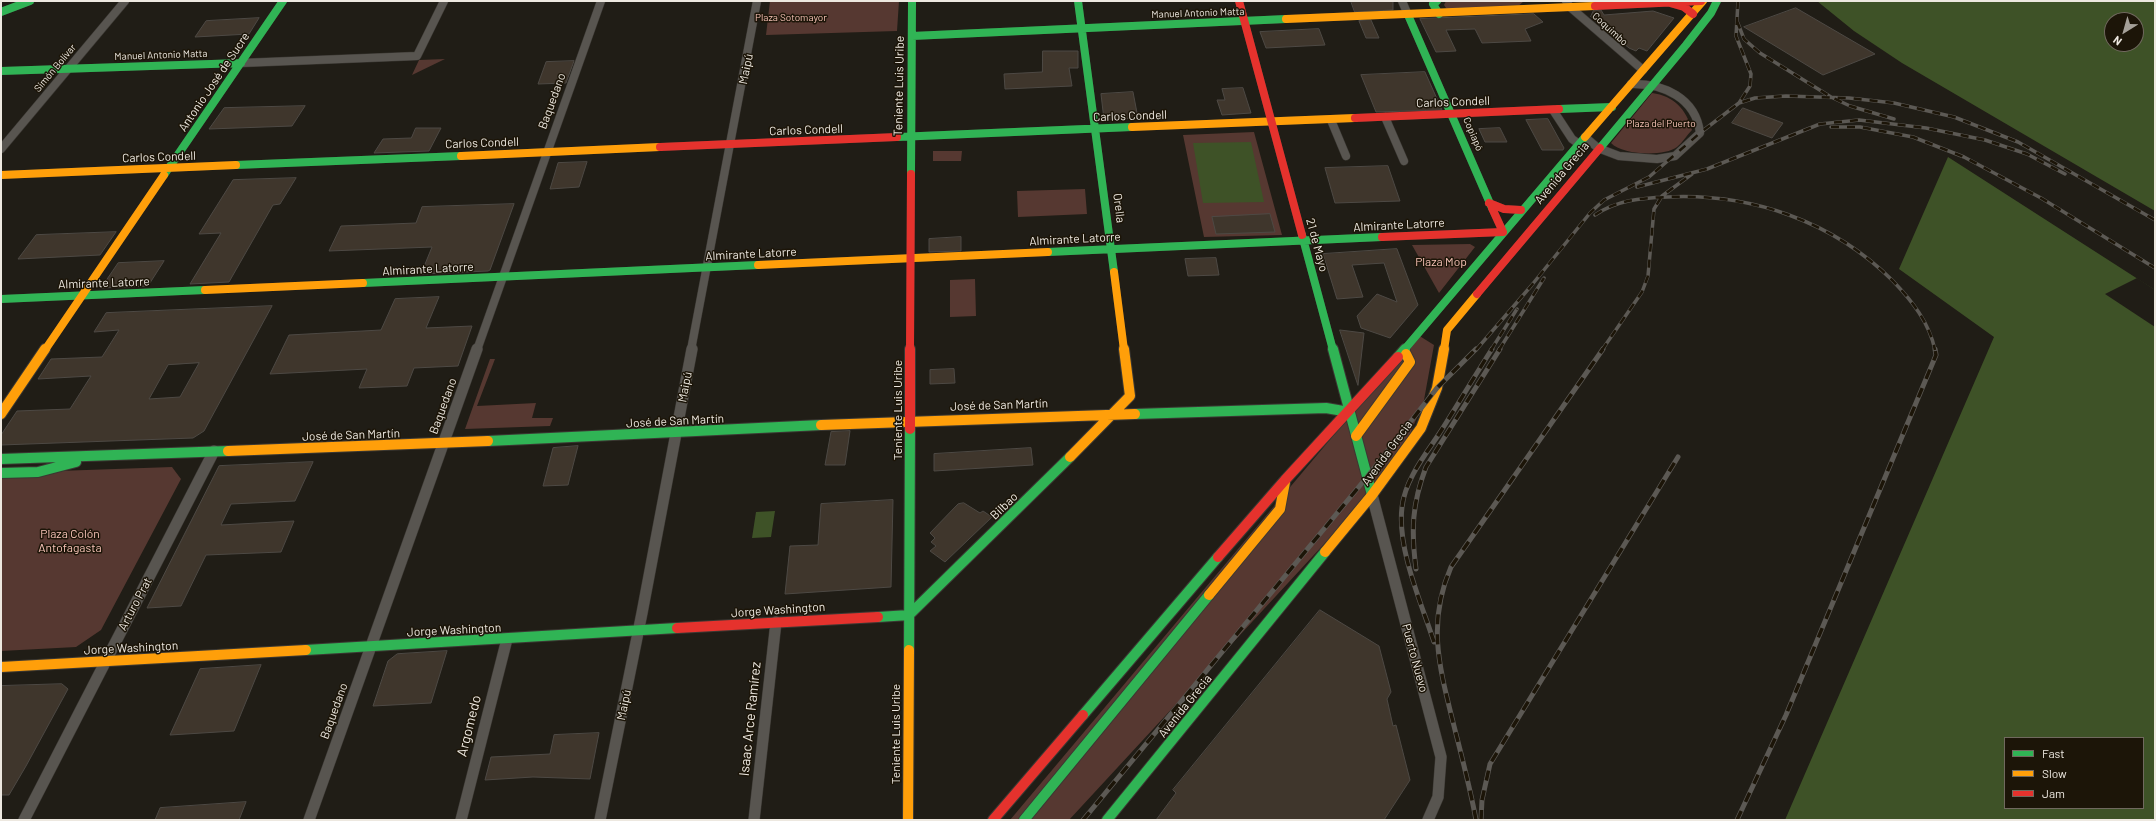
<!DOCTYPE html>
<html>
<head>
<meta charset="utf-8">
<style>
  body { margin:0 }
  #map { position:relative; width:2156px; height:821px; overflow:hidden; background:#201d16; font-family:Barlow,sans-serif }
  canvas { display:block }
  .frame { position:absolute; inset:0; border:2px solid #ede8e0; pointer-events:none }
  .legend { position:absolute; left:2004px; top:737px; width:140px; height:72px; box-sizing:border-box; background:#1c1508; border:1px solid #70695e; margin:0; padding:5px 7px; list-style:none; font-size:12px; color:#ede8e0 }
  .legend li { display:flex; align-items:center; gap:8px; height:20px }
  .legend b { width:20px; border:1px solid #70695e }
  .north { position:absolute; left:2104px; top:12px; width:40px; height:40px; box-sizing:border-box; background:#1c1508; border:1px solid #70695e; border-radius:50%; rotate:217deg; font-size:11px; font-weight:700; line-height:16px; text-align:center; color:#ede8e0 }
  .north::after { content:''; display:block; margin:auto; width:14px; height:18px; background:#a5a199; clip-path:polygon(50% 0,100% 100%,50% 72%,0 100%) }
</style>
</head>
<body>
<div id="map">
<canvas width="2156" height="821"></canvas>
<div class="frame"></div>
<ul class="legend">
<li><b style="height:5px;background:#30b455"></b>Fast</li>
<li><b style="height:5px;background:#ff9f0a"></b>Slow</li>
<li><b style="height:5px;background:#e5322d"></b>Jam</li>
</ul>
<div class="north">N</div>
</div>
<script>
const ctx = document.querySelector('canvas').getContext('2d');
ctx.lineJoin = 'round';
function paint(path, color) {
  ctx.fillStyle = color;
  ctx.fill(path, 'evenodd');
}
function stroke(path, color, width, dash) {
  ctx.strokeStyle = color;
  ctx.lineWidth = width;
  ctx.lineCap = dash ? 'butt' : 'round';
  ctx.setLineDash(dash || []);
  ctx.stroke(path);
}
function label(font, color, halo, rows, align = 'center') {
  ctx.font = font + ' Barlow,sans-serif';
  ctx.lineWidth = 3;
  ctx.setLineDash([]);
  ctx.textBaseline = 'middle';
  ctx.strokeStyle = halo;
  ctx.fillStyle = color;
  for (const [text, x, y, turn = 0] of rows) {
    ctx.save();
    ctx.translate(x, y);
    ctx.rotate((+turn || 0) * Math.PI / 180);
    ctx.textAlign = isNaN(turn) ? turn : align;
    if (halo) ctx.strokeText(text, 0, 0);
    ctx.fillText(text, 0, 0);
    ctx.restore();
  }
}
const green = new Path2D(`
  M 770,1 L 899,1 L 897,31 L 766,35 Z
  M 1446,1 L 1524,1 L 1516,8 L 1453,11 L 1446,8 L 1444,5 Z
  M 445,59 L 412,75 L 419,60 Z
  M 1652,93 C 1674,96 1686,109 1692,130 C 1687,135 1683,142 1677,147 C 1664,157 1622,155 1611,143 Z
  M 1254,132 L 1282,235 L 1204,237 L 1183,135 Z
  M 933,151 L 962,151 L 961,161 L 933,161 Z
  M 1085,189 L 1087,214 L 1018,217 L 1017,191 Z
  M 1470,244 L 1475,247 L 1439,293 L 1412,245 Z
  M 975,279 L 976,316 L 950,317 L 950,280 Z
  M 1418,335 L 1434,345 L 1424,400 L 1408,439 L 1361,504 L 1069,820 L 1010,820 Z
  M 490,359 L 495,359 L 477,406 L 536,403 L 532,418 L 553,418 L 550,426 L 465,429 Z
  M 172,467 L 181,479 L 101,630 L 76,647 L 1,651 L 1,473 Z`);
const water = new Path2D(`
  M 1817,1 L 2155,1 L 2155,211 L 1902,63 L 1854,31 ZM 2112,20 L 2136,20 L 2136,44 L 2112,44 Z
  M 1251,142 L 1264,202 L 1203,203 L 1193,143 Z
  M 1948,157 L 2155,290 L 2155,820 L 1785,820 L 1994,337 L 1899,269 ZM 2005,738 L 2143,738 L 2143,808 L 2005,808 Z
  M 775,511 L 771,537 L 752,538 L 756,512 Z`);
const pier = new Path2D(`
  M 2137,278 L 2155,290 L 2155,327 L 2105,294 Z`);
const building = new Path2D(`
  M 1351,1 L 1393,1 L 1393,10 L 1355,12 Z
  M 1796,8 L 1875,54 L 1823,75 L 1744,27 Z
  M 1594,10 L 1601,10 L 1604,15 L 1653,11 L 1674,18 L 1647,51 L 1639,48 L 1636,51 L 1629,48 L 1591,17 Z
  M 1534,14 L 1543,22 L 1525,29 L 1531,41 L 1482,43 L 1475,29 L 1446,30 L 1456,51 L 1436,52 L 1420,19 Z
  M 259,18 L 249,34 L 195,37 L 206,21 Z
  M 1371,20 L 1379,38 L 1366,38 L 1359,21 Z
  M 1319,29 L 1325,45 L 1266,48 L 1260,32 Z
  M 1043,51 L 1078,51 L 1078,68 L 1069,68 L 1072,86 L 1005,89 L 1004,74 L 1042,72 Z
  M 574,61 L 566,83 L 538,84 L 546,62 Z
  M 1425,72 L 1442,110 L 1376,112 L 1361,75 Z
  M 1243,88 L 1251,113 L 1222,115 L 1217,100 L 1225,100 L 1222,89 Z
  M 1133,92 L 1138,118 L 1104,120 L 1101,94 Z
  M 305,106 L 292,126 L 209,129 L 224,108 Z
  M 1743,108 L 1783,123 L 1772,138 L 1732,123 Z
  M 1548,119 L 1564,148 L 1563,150 L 1542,150 L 1526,120 Z
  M 416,128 L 441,128 L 429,151 L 374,153 L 383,139 L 411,138 Z
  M 1500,128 L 1507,142 L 1485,142 L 1479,129 Z
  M 587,162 L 579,187 L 550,189 L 558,163 Z
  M 1388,166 L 1400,201 L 1335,203 L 1325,168 Z
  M 296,178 L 280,204 L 273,205 L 229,282 L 190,284 L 221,233 L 199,234 L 233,180 Z
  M 514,204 L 490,270 L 488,271 L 421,274 L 432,247 L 329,251 L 341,226 L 416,223 L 422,207 Z
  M 1270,214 L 1275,232 L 1216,234 L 1212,217 Z
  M 116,232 L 100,255 L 18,259 L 36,235 Z
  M 961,237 L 961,251 L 929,252 L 929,239 Z
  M 1397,249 L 1418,305 L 1390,338 L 1361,328 L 1357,316 L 1377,294 L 1397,302 L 1384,263 L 1352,265 L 1363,297 L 1337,299 L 1323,254 Z
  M 1216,258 L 1219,275 L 1188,276 L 1185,259 Z
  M 164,261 L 148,286 L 101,288 L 118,263 Z
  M 439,297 L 426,328 L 472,326 L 458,366 L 414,368 L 407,386 L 359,388 L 367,369 L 270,374 L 289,335 L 381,330 L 395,299 Z
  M 272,306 L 204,431 L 193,438 L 1,445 L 1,435 L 17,411 L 70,409 L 91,376 L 38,379 L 51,359 L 102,357 L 119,330 L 94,332 L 106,313 ZM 199,363 L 180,397 L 149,399 L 168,365 Z
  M 1340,330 L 1364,333 L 1358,385 Z
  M 954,369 L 955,383 L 930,384 L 930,370 Z
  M 850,431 L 845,465 L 825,465 L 831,432 Z
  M 578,446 L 568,485 L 543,486 L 553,448 Z
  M 1031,448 L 1033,465 L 934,471 L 934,454 Z
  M 313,462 L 295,501 L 231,504 L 221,525 L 294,521 L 281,552 L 206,555 L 181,606 L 147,608 L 219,466 Z
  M 893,500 L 891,587 L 785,594 L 790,546 L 818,545 L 821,504 Z
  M 964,503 L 980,513 L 983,511 L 992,517 L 945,562 L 930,551 L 936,546 L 931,542 L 935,538 L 930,533 L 958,504 Z
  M 1320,610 L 1379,646 L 1391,692 L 1387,699 L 1393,726 L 1396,725 L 1410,780 L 1384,820 L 1156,820 L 1176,793 L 1173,790 Z
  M 447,651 L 431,703 L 373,706 L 388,661 L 397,654 Z
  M 261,665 L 234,731 L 170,735 L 200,669 Z
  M 62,684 L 68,689 L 26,766 L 9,795 L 1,795 L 1,686 Z
  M 599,733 L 590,779 L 533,777 L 485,780 L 491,757 L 550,754 L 554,735 Z
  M 246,802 L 239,820 L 155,820 L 160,808 Z`);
const streetFar1 = new Path2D(`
  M 1402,1 L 1408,15
  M 1566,1 L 1570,7 L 1643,70
  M 241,63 L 417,56 L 444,1
  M 1553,110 L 1572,139 L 1579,144
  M 1385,117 L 1404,161
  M 1331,120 L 1346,156
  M 1585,137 L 1598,148 L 1619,156 L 1657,159 L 1675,156 L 1700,133 C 1696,98 1663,83 1631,84
  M 1,149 L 125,1
  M 477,350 L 601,1
  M 691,350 L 757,1`);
const street = new Path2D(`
  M 1372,495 L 1441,757 L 1438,797 L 1428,820
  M 24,820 L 214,451
  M 309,820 L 477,349
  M 461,820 L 507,639
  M 600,820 L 642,613 L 692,349
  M 754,820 L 776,622`);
const fastFar1 = new Path2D(`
  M 1078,1 L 1114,272
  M 1437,1 L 1433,4 L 1439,14
  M 1,12 L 30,1
  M 1408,15 L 1492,208
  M 912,36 L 1286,19
  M 1,71 L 241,63
  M 1559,109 L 1612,107
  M 897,137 L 1132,127
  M 1600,148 L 1686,45 L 1711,13 L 1717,1
  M 236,165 L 461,156
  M 911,174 L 912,1
  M 164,175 L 283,1
  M 1302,235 L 1333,350
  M 1048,252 L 1382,237
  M 363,283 L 758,265
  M 1,299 L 205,290
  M 1404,350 L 1585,137`);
const fast = new Path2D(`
  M 1333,349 L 1372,495
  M 1398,357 L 1405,349
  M 1135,414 L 1326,408 L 1349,412
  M 488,441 L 821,425
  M 1,459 L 228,451
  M 1,473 L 38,472 L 76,462
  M 878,617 L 909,615 L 1070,457
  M 306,650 L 677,628
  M 909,650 L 910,429
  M 1083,715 L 1218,557
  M 1024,820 L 1209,595
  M 1107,820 L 1325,552`);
const slowFar1 = new Path2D(`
  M 1286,19 L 1595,6
  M 1132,127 L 1355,118
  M 1585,137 L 1703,1
  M 461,156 L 660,147
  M 1,175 L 236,165
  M 758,265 L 1048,252
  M 1114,272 L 1124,350
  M 205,290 L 363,283
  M 45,350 L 164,175
  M 1444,350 L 1447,330 L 1477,294`);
const slow = new Path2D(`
  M 1,414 L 45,349
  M 821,425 L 1135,414
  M 1356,436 L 1410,362 L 1406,354
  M 228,451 L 488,441
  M 1070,457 L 1130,396 L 1124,349
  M 1325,552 L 1372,495 L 1421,428 L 1437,388 L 1444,349
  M 1209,595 L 1280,509 L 1285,482
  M 1,667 L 306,650
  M 908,820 L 909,650`);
const jamFar1 = new Path2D(`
  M 1239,1 L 1302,235
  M 1670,3 L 1684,7 L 1693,14
  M 1595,6 L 1701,1
  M 1355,118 L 1559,109
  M 660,147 L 897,137
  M 1489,203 L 1504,209 L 1521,210
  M 1382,237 L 1503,232 L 1492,208
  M 1477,294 L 1600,148
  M 910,350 L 911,174`);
const jam = new Path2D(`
  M 910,429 L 910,349
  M 1218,557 L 1285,480 L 1398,357
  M 677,628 L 878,617
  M 993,820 L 1083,715`);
const railFar1 = new Path2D(`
  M 1738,1 L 1736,36 L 1751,74 L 1750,86 L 1739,103
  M 1737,21 L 1744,39 L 1760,53 L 1831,97 L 1850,106 L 1894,119
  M 1831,127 L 1860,127 L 1913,137 L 1964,157 L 2041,198 L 2155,268
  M 1637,187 L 1707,169 L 1820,124 L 1859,120 L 1926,128 L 1985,140 L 2027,154 L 2065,174
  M 1595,215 C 1617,200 1641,198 1667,197 C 1751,193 1833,221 1893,281 C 1912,301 1929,322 1935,350
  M 1476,350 L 1531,286 L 1590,213 L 1604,200 L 1649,177 L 1700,133 L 1739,103 L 1755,98 L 1786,96 L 1849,98 L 1894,103 L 1954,117 L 2018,142 L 2155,220
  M 1491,350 L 1517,309
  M 1499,350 L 1544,278
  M 1602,350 L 1642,292 L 1648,276 L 1654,209 L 1662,196 L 1692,174`);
const rail = new Path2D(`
  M 1416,569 C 1411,530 1412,504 1426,467 L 1500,349
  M 1434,642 C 1421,602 1397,549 1402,507 C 1405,480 1425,455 1439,434 C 1457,406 1474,377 1492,349
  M 1083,820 L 1367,477 L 1437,388 L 1476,349
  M 1476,820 C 1470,787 1461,754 1453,722 C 1439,666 1427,622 1451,567 L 1603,349
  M 1481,820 L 1482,800 L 1490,764 L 1678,457
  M 1737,820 L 1786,715 L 1936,355 L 1935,349`);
const farStreetnames = [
  ["Manuel Antonio Matta",1198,13,-2],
  ["Coquimbo",1610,29,42],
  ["Manuel Antonio Matta",161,55,-2],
  ["Simón Bolívar",55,68,-50],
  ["Copiapó",1473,134,67]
];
const farParknames = [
  ["Plaza Sotomayor",791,18],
  ["Plaza del Puerto",1661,124]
];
const streetNames = [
  ["Maipú",746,69,-78],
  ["Antonio José de Sucre",214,82,-56],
  ["Teniente Luis Uribe",899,86,-89],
  ["Baquedano",552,101,-70],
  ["Carlos Condell",1453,102,-2],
  ["Carlos Condell",1130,116,-2],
  ["Carlos Condell",806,130,-2],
  ["Carlos Condell",482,143,-2],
  ["Carlos Condell",159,157,-2],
  ["Avenida Grecia",1562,173,-50],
  ["Orella",1119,208,83],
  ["Almirante Latorre",1399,225,-3],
  ["Almirante Latorre",1075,239,-3],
  ["21 de Mayo",1317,245,75],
  ["Almirante Latorre",751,254,-3],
  ["Almirante Latorre",428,269,-3],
  ["Almirante Latorre",104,283,-2],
  ["Maipú",685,387,-79],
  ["José de San Martín",999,405,-2],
  ["Baquedano",443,406,-70],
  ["Teniente Luis Uribe",898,410,-90],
  ["José de San Martín",675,421,-3],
  ["José de San Martín",351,435,-2],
  ["Avenida Grecia",1387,453,-54],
  ["Bilbao",1004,506,-44],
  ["Arturo Prat",135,604,-62],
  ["Jorge Washington",778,610,-4],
  ["Jorge Washington",454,630,-3],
  ["Jorge Washington",131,648,-3],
  ["Puerto Nuevo",1415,658,75],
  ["Maipú",624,705,-78],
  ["Avenida Grecia",1185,706,-51],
  ["Baquedano",334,711,-70],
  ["Teniente Luis Uribe",896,734,-90]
];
const parkNames = [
  ["Plaza Mop",1441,262],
  ["Plaza Colón",70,534],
  ["Antofagasta",70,548]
];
const nearStreetnames = [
  ["Isaac Arce Ramírez",750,719,-84],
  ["Argomedo",469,726,-76]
];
paint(green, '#563831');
paint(water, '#3e5227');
paint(pier, '#201d16');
paint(building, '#3f362c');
stroke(building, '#4d4944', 1);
stroke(streetFar1, '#3b3833', 9);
stroke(street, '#3b3833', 12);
stroke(fastFar1, '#3b3833', 8);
stroke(fast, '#3b3833', 12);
stroke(slowFar1, '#3b3833', 8);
stroke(slow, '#3b3833', 12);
stroke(jamFar1, '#3b3833', 8);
stroke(jam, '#3b3833', 12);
stroke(streetFar1, '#585550', 8);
stroke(street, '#585550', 11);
stroke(fastFar1, '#30b455', 8);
stroke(fast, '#30b455', 10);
stroke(slowFar1, '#ff9f0a', 8);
stroke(slow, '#ff9f0a', 10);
stroke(jamFar1, '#e5322d', 8);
stroke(jam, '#e5322d', 10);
stroke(railFar1, '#5c5954', 3.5);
stroke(rail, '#5c5954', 5);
stroke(railFar1, '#1c1508', 2.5, [8]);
stroke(rail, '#1c1508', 3.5, [10]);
label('10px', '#ede8e0', '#1c1508', farStreetnames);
label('10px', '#f8c4b8', '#1c1508', farParknames);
label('12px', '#ede8e0', '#1c1508', streetNames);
label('12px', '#f8c4b8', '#1c1508', parkNames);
label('14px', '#ede8e0', '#1c1508', nearStreetnames);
</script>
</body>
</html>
